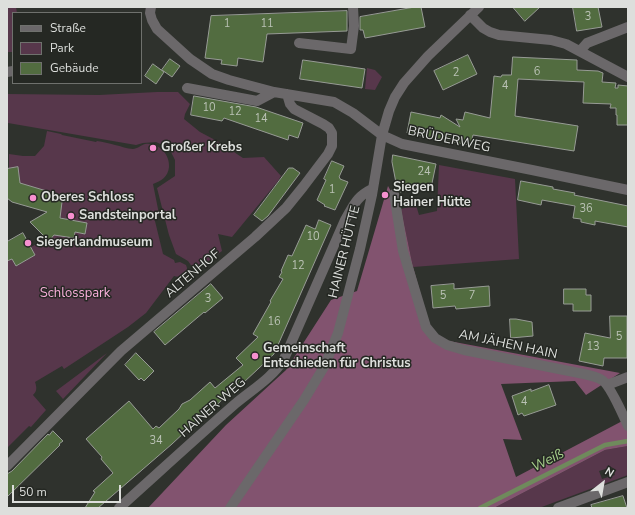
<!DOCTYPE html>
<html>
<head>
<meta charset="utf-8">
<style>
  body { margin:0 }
  #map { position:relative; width:635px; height:515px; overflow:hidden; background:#2f322d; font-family:"Nunito Sans",sans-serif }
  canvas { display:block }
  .frame { position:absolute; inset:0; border:8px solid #dddfdc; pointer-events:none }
  .legend { position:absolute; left:12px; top:12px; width:130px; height:72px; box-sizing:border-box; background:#252823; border:1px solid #6f716d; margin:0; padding:5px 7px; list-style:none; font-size:12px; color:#dddfdc }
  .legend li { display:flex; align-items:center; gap:8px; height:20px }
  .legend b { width:20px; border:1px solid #6f716d }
  .north { position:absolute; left:583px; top:463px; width:40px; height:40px; -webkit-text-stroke:3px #252823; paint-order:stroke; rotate:31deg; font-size:11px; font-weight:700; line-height:16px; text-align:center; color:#dddfdc }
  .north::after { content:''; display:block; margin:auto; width:14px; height:18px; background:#dddfdc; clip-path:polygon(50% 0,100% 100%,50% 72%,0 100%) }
  .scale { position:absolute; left:12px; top:485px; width:109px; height:18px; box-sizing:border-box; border:2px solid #dddfdc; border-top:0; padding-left:5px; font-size:12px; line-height:14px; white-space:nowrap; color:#dddfdc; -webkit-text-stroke:3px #252823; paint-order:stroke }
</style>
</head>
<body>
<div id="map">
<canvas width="635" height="515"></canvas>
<div class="frame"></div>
<ul class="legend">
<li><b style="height:5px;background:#6b686a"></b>Straße</li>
<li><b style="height:11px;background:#57374b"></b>Park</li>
<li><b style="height:11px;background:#526c40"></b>Gebäude</li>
</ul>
<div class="north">N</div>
<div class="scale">50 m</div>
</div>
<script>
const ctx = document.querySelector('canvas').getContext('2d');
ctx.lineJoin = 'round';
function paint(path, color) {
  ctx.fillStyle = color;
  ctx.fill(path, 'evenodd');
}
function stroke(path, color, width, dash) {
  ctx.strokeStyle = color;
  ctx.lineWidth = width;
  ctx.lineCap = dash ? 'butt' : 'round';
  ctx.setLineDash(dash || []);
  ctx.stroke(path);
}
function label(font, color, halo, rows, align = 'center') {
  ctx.font = font + ' "Nunito Sans",sans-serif';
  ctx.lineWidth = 3;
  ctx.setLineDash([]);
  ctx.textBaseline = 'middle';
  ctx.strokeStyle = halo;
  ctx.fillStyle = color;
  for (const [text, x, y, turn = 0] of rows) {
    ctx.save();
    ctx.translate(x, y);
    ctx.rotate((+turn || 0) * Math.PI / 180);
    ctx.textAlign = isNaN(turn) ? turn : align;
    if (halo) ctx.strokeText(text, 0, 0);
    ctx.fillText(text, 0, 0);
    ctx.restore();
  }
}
const green = new Path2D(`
  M 7,7 L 16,7 L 17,13 L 13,13 L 13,52 L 7,52 Z
  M 367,68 L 375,70 L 382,77 L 375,90 L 365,89 Z
  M 157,92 L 178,92 L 190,104 L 185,114 L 184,119 L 200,132 L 217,141 L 243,158 L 264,157 L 281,176 L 278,181 L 232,237 L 218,234 L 222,251 L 195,271 L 188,261 L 176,254 L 169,235 L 157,188 L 175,176 L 175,160 L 169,148 L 156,142 L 143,143 L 136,145 L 8,123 L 7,121 L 7,94 L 99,95 Z
  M 47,131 L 61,134 L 62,135 L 96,142 L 97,141 C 103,142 109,143 115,145 C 121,146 127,149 133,149 C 137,149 141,145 145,144 C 158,142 170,154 169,167 C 168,177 161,181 153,184 L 159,214 L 154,217 L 163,254 L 174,260 L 175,263 L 180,262 L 186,265 C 190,273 182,279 174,276 L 146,313 L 128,327 L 64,369 L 62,366 L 35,382 C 37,388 37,391 33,395 L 46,410 L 31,427 L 29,426 L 7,448 L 7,261 L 12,259 L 16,266 L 35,255 L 31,247 L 42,241 L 46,238 L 49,241 L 53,236 L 55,230 L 57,235 L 74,238 L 75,232 L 85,234 L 87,223 L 62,218 L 60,216 L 62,202 L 60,201 L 60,195 L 20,183 L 18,168 L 9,169 L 9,154 L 23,156 L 35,156 L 44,146 Z
  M 439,165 L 515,179 L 519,259 L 413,267 L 401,209 L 416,205 L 419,215 L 437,211 Z
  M 107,353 L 63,399 L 56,391 Z
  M 628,446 L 628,475 L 539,508 L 494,508 L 605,450 ZM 612,467 L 615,475 L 602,479 L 599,471 Z`);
const forest = new Path2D(`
  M 388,186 L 401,209 L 413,267 L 433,338 L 620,373 L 586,395 L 575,381 L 501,384 L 522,440 L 503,439 L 516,477 L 628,418 L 628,446 L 605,450 L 494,508 L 148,508 L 226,425 L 286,370 L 331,300 L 357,291 Z`);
const stream = new Path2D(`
  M 480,508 L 605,445 L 628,441`);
const building = new Path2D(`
  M 415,7 L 421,7 L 425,27 L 365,38 L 363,30 L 360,30 L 360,17 Z
  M 513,7 L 540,7 L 525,21 Z
  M 573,7 L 598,7 L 602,27 L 577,31 Z
  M 347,11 L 347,31 L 267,34 L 263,62 L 238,58 L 237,66 L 221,64 L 222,60 L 205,58 L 211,16 Z
  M 468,55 L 477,74 L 443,90 L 434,71 Z
  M 513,57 L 577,60 L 577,70 L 598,71 L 603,73 L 602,82 L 616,83 L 615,88 L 618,88 L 618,85 L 628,86 L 628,125 L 617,125 L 617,115 L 616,115 L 616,108 L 610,108 L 611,104 L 583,103 L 584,82 L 518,79 L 515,116 L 578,126 L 574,151 L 473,135 L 470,148 L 469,145 L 407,133 L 411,112 L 440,118 L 441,115 L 460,127 L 456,119 L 463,120 L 465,112 L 490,118 L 494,76 L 501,77 L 502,75 L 511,75 Z
  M 170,59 L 180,66 L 172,77 L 162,70 Z
  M 303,60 L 365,69 L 362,88 L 300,79 Z
  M 153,64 L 164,72 L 156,84 L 145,76 Z
  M 194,96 L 256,107 L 303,123 L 298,138 L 289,135 L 288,140 L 224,118 L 222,121 L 191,115 Z
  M 393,155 L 436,164 L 431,188 L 424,187 L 400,192 L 397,188 L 392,162 Z
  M 332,161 L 344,166 L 339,177 L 340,178 L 340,179 L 348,182 L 335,210 L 324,206 L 325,205 L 317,200 L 326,180 L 324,179 Z
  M 18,167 L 20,183 L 60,195 L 60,201 L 62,202 L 60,218 L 87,223 L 85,234 L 75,232 L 74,238 L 54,235 L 49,241 L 30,222 L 47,212 L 12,202 L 7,198 L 7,169 Z
  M 289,168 L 293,168 L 300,173 L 268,216 L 262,221 L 254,215 Z
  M 521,181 L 553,187 L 553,189 L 575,193 L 574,195 L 628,206 L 628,227 L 595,221 L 595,225 L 581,222 L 581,219 L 573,218 L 575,206 L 542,200 L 541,205 L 518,200 Z
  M 319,220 L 331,225 L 274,354 L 243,383 L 242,382 L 231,390 L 217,405 L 213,407 L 209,414 L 202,416 L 172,444 L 98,508 L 85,508 L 95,492 L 93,491 L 113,473 L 101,459 L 102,457 L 86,439 L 129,401 L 153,429 L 156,426 L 159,428 L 179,409 L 182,404 L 190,400 L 210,382 L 215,388 L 243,365 L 236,358 L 258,337 L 253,334 L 271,302 L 270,301 L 283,279 L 279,277 L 282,272 L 281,271 L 288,255 L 292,256 L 306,225 L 315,229 Z
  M 23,233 L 35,255 L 16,266 L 12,259 L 7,261 L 7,242 Z
  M 211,284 L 223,298 L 205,313 L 204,312 L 165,345 L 154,332 Z
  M 454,284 L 454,289 L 489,286 L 490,306 L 456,309 L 455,306 L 433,308 L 431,286 Z
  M 564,289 L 586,289 L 586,295 L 591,295 L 591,311 L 573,311 L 573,304 L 564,304 Z
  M 610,316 L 627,316 L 627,358 L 604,358 L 603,366 L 579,361 L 585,333 L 610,338 Z
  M 510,319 L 516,319 L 532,322 L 533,336 L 511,338 Z
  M 136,353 L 154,371 L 144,381 L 141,378 L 139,380 L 125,365 Z
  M 549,385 L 556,405 L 524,416 L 522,413 L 518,415 L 512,396 L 531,389 L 531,391 Z
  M 53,431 L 63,441 L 59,444 L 60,445 L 7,497 L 7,474 L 12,471 L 48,434 L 49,435 Z
  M 623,496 L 627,508 L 592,508 L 591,505 Z`);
const minor = new Path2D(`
  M 151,7 L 150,13 L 152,20 L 157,29 L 190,59 L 212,74 L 229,80 L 274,92 L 334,102 L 353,113 L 382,135 L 402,144 L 532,170 L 628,190
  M 470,15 L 483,28 L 490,32 L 499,35 L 551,40 L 566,44 L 628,77
  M 299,43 L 351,49 L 354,26 L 353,7
  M 580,51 L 587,43 L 628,27
  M 7,72 L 13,71
  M 187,88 L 257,101 L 274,92
  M 394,194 L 403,251 L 426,327 L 435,338 L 447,345 L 464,350 L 584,374 C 589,375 597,377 602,380 C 610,385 624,417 628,426
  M 607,385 L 628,377
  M 7,466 L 121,351 L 255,237 L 286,208 L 303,187 L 328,154 L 332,146 L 332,133 L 329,128 L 323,124 L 294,109 L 290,104 L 287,94
  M 119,508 C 158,473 196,438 235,404 C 253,389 272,378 284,359 L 345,220 C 354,205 356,197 372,189
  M 230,508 L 304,400 L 324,367 L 338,333 L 360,249 L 372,195 L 382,135 L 389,111 L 395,97 L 404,83 L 428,56 L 479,7
  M 558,508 L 628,482`);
const markers = [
  [153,148,4,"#f690cf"],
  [385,195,4,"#f690cf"],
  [33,198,4,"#f690cf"],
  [71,216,4,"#f690cf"],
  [28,243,4,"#f690cf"],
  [255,356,4,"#f690cf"]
];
const numberNames = [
  ["3",588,17],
  ["1",227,24],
  ["11",267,24],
  ["6",537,72],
  ["2",456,73],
  ["4",505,86],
  ["10",209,108],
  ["12",235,112],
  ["14",261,119],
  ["24",424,172],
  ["1",332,190],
  ["36",586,209],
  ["10",313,237],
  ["12",298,266],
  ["5",443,296],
  ["7",472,296],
  ["3",208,299],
  ["16",274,322],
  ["5",619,337],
  ["13",593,347],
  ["4",524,402],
  ["34",156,441]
];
const streetNames = [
  ["BRÜDERWEG",449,140,12],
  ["HAINER HÜTTE",345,252,-76],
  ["ALTENHOF",193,274,-40],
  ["AM JÄHEN HAIN",508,345,12],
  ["HAINER WEG",213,408,-41]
];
const poiNames = [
  ["Großer Krebs",161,148],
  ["Siegen",393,188],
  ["Hainer Hütte",393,203],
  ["Oberes Schloss",41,198],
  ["Sandsteinportal",79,216],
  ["Siegerlandmuseum",36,243],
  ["Gemeinschaft",263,349],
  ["Entschieden für Christus",263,364]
];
const parkNames = [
  ["Schlosspark",75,294]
];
const waterNames = [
  ["Weiß",548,461,-27]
];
paint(green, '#57374b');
paint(forest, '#82536f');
stroke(stream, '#6f8a5c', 4.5);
paint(building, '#526c40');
stroke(building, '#979b95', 1);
stroke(minor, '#6b686a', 10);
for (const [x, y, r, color] of markers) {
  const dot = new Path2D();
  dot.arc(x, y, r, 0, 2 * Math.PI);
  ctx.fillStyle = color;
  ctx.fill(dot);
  stroke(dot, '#252823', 1.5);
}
label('11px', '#bac2b5', null, numberNames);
label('13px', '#dddfdc', '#252823', streetNames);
label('bold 13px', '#dddfdc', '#252823', poiNames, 'left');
label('13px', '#f8aeda', '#252823', parkNames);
label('italic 14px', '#a7d08b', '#252823', waterNames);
</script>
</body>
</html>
